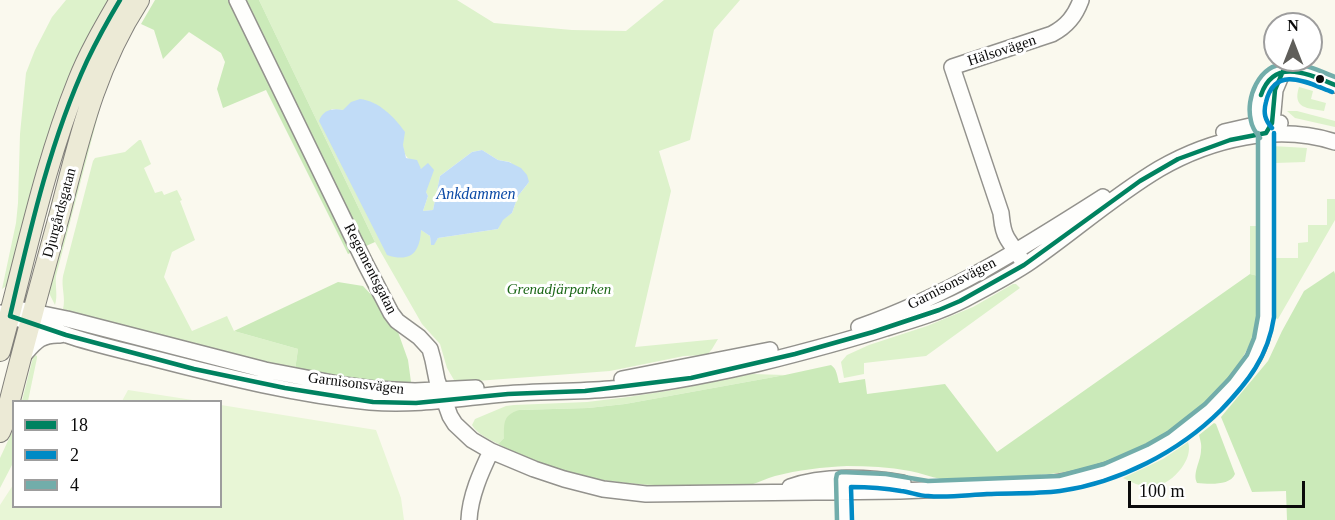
<!DOCTYPE html>
<html>
<head>
<meta charset="utf-8">
<style>
  body { margin:0 }
  #map { position:relative; width:1335px; height:520px; overflow:hidden; background:#faf9ee; font-family:Georgia,serif }
  canvas { display:block }
  .legend { position:absolute; left:12px; top:400px; width:210px; height:108px; box-sizing:border-box; background:#fff; border:2px solid #9d9d9d; margin:0; padding:8px 10px; list-style:none; font-size:18px; color:#0b0b0b }
  .legend li { display:flex; align-items:center; gap:12px; height:30px }
  .legend b { width:30px; border:2px solid #9d9d9d }
  .north { position:absolute; left:1263px; top:12px; width:60px; height:60px; box-sizing:border-box; background:#fff; border:2px solid #9d9d9d; border-radius:50%; rotate:0deg; font-size:16px; font-weight:700; line-height:24px; text-align:center; color:#0b0b0b }
  .north::after { content:''; display:block; margin:auto; width:21px; height:27px; background:#5f5e5a; clip-path:polygon(50% 0,100% 100%,50% 72%,0 100%) }
  .scale { position:absolute; left:1128px; top:481px; width:177px; height:27px; box-sizing:border-box; border:3px solid #0b0b0b; border-top:0; padding-left:8px; font-size:18px; line-height:21px; white-space:nowrap; color:#0b0b0b; -webkit-text-stroke:4px #fff; paint-order:stroke }
</style>
</head>
<body>
<div id="map">
<canvas width="1335" height="520"></canvas>
<ul class="legend">
<li><b style="height:8px;background:#008260"></b>18</li>
<li><b style="height:8px;background:#008ac5"></b>2</li>
<li><b style="height:8px;background:#72adaa"></b>4</li>
</ul>
<div class="north">N</div>
<div class="scale">100 m</div>
</div>
<script>
const ctx = document.querySelector('canvas').getContext('2d');
ctx.lineJoin = 'round';
function paint(path, color) {
  ctx.fillStyle = color;
  ctx.fill(path, 'evenodd');
}
function stroke(path, color, width, dash) {
  ctx.strokeStyle = color;
  ctx.lineWidth = width;
  ctx.lineCap = dash ? 'butt' : 'round';
  ctx.setLineDash(dash || []);
  ctx.stroke(path);
}
function label(font, color, halo, rows, align = 'center') {
  ctx.font = font + ' Georgia,serif';
  ctx.lineWidth = 6;
  ctx.setLineDash([]);
  ctx.textBaseline = 'middle';
  ctx.strokeStyle = halo;
  ctx.fillStyle = color;
  for (const [text, x, y, turn = 0] of rows) {
    ctx.save();
    ctx.translate(x, y);
    ctx.rotate((+turn || 0) * Math.PI / 180);
    ctx.textAlign = isNaN(turn) ? turn : align;
    if (halo) ctx.strokeText(text, 0, 0);
    ctx.fillText(text, 0, 0);
    ctx.restore();
  }
}
const green = new Path2D(`
  M 66,0 L 115,0 L 9,284 L 2,289 L 16,223 L 18,203 L 20,134 L 26,73 L 35,50 L 52,17 Z
  M 259,0 L 457,0 L 494,23 L 572,30 L 626,31 L 664,0 L 740,0 L 714,30 L 690,140 L 659,151 L 671,191 L 635,347 L 718,339 L 712,349 L 707,355 L 684,356 L 610,371 L 463,382 L 454,380 L 447,368 L 440,344 L 422,324 L 375,242 ZM 331,109 L 343,110 L 404,132 C 401,154 404,156 421,169 L 426,192 L 428,196 L 423,211 L 433,210 L 440,176 L 472,152 L 482,150 L 498,160 L 510,162 L 529,182 L 518,196 L 512,213 L 502,220 L 498,229 L 438,238 L 434,244 L 431,245 L 430,236 L 420,229 Z
  M 137,17 L 107,81 L 56,276 C 55,286 58,296 55,305 L 49,293 L 49,284 L 99,96 Z
  M 1299,87 L 1313,91 L 1311,99 L 1326,103 L 1324,111 C 1308,108 1292,109 1299,87 Z
  M 1287,111 L 1297,111 L 1335,121 L 1335,127 L 1295,118 Z
  M 139,140 L 141,140 L 151,164 L 144,168 L 155,193 L 162,191 L 164,195 L 177,190 L 182,200 L 180,201 L 195,240 L 172,252 L 164,277 L 192,331 L 227,316 L 234,331 L 298,349 L 295,370 L 247,360 L 63,309 C 66,298 61,287 63,276 L 93,161 L 95,158 L 125,152 Z
  M 1272,146 L 1307,148 L 1305,162 L 1275,163 L 1276,215 L 1272,215 Z
  M 1327,199 L 1335,199 L 1335,220 L 1278,319 L 1272,318 L 1272,226 L 1276,223 L 1276,258 L 1298,258 L 1298,243 L 1308,242 L 1308,225 L 1327,225 Z
  M 1250,226 L 1257,226 L 1258,276 L 1250,274 Z
  M 1013,284 L 1016,284 L 1020,288 L 926,356 L 864,363 L 864,374 L 844,378 L 841,362 L 847,355 L 869,345 L 927,326 L 973,307 Z
  M 35,355 L 37,356 L 37,358 L 28,401 L 22,401 L 33,357 Z
  M 752,374 L 785,375 L 625,404 L 588,408 L 519,410 L 504,438 L 498,444 C 489,439 477,434 472,425 L 475,419 L 506,406 L 514,405 L 587,402 L 628,397 L 673,390 Z
  M 13,430 L 13,463 L 0,488 L 0,458 Z
  M 1188,442 C 1194,459 1173,483 1156,486 C 1145,489 1133,483 1123,478 L 1163,459 Z`);
const forest = new Path2D(`
  M 155,0 L 259,0 L 375,242 L 348,254 L 266,90 L 223,108 L 217,89 L 225,62 L 221,53 L 189,32 L 163,59 L 154,30 L 141,24 Z
  M 1334,271 L 1335,274 L 1335,520 L 1287,520 L 1286,491 L 1252,492 L 1221,417 L 1268,361 L 1282,331 L 1304,291 Z
  M 1250,274 L 1258,276 C 1257,295 1259,321 1252,339 C 1225,403 1143,456 1076,470 C 1048,476 1019,476 991,477 C 975,477 957,480 941,479 C 931,477 920,473 910,471 C 889,467 868,466 847,466 C 823,467 798,470 775,476 C 767,478 758,483 750,485 C 734,487 716,485 700,486 C 652,486 606,484 561,470 C 539,464 519,454 498,444 L 504,438 C 504,423 503,415 519,410 L 588,408 L 625,404 L 785,375 L 831,365 C 837,369 837,376 839,383 L 865,379 L 867,394 L 945,384 L 997,452 Z
  M 338,282 L 363,286 L 393,318 L 408,360 L 411,382 C 391,391 320,374 295,370 L 298,349 L 234,331 Z
  M 1214,423 L 1216,424 L 1235,474 C 1230,486 1209,484 1197,483 C 1192,473 1201,461 1201,450 C 1202,444 1200,440 1199,435 Z`);
const pitch = new Path2D(`
  M 128,390 L 199,401 L 122,401 Z
  M 221,405 L 376,430 L 401,498 L 404,520 L 0,520 L 0,505 L 13,485 L 14,506 L 220,506 Z`);
const water = new Path2D(`
  M 360,99 C 379,101 394,117 405,132 L 403,145 L 406,158 L 417,160 L 421,169 L 428,163 L 434,170 L 426,192 L 428,196 L 423,211 L 433,210 L 440,176 L 472,152 L 482,150 L 498,160 L 509,162 L 521,168 L 527,175 L 529,182 L 518,196 L 512,213 L 503,220 L 498,229 L 438,238 L 434,245 L 431,245 L 430,236 L 421,230 C 420,252 411,263 387,255 L 319,121 C 323,110 332,108 343,110 L 351,102 Z`);
const minor = new Path2D(`
  M 237,0 L 365,263 L 391,313 L 397,321 L 419,337 L 430,349 L 433,360 L 437,380 L 450,416 L 455,424 L 472,440 L 491,451 L 534,469 L 564,479 L 603,489 L 646,494 L 900,491 L 1040,485 C 1112,477 1181,445 1229,390 C 1251,365 1262,350 1266,317 L 1266,133
  M 1263,130 C 1257,121 1256,110 1259,99 C 1272,55 1303,74 1335,85
  M 1267,131 L 1272,123 L 1275,90 L 1283,71
  M 1224,132 L 1259,124 L 1280,123
  M 1021,259 C 1017,252 1011,245 1007,238 C 1002,230 1002,221 1001,213 L 952,67 L 1052,34 C 1067,26 1075,16 1081,0
  M 23,310 L 67,319 L 265,370 L 343,385 L 374,389 L 415,391 L 476,388
  M 0,313 C 23,320 45,328 67,335 C 96,345 126,351 156,359 C 226,377 298,395 370,402 C 415,406 460,398 504,394 C 539,391 575,392 610,389 C 659,385 708,375 756,364 C 800,353 843,342 886,328 C 913,320 940,312 965,299 C 986,288 1007,277 1027,264 C 1071,234 1112,197 1159,169 C 1211,139 1277,123 1335,142
  M 859,327 C 946,297 1026,246 1103,197
  M 21,358 C 34,344 39,334 60,335
  M 622,379 L 770,350
  M 843,481 L 845,520
  M 790,487 C 823,475 869,477 903,483
  M 469,520 C 470,496 481,472 491,451`);
const major = new Path2D(`
  M 0,351 C 25,261 43,168 78,81 C 89,53 105,26 120,0
  M 0,432 L 5,420 C 22,351 41,282 60,213 C 80,136 95,68 139,0`);
const bus1 = new Path2D(`
  M 120,0 C 108,20 97,40 87,61 C 50,141 30,230 10,316 L 66,335 L 194,369 L 285,388 L 373,402 L 416,403 L 508,394 L 585,391 L 691,378 L 795,354 L 873,332 L 939,310 L 960,301 L 1024,265 L 1140,181 L 1178,159 L 1230,140 L 1266,133 L 1272,123 L 1275,90 L 1283,71
  M 1261,95 C 1274,57 1308,74 1335,85`);
const bus2 = new Path2D(`
  M 1272,128 C 1265,120 1263,113 1266,102 C 1275,64 1308,83 1332,92
  M 852,520 L 851,487 C 868,487 884,488 901,491 C 910,492 919,496 928,496 C 947,498 967,495 987,494 C 1011,493 1036,494 1060,491 C 1118,483 1179,452 1221,410 C 1248,382 1268,357 1274,317 L 1274,133`);
const bus3 = new Path2D(`
  M 1260,138 C 1256,133 1252,128 1251,121 C 1245,98 1259,65 1285,64 C 1302,62 1320,71 1335,77
  M 837,520 L 836,479 L 837,474 L 841,472 L 886,474 L 928,481 L 1059,476 L 1104,464 L 1147,445 L 1168,433 L 1205,404 L 1229,379 L 1247,355 L 1254,338 L 1258,316 L 1258,133`);
const markers = [
  [1320,79,5,"#0b0b0b"]
];
const streetNames = [
  ["Hälsovägen",1002,51,-18],
  ["Djurgårdsgatan",60,213,-75],
  ["Regementsgatan",370,269,63],
  ["Garnisonsvägen",952,284,-27],
  ["Garnisonsvägen",356,384,7]
];
const parkNames = [
  ["Grenadjärparken",559,290]
];
const waterNames = [
  ["Ankdammen",476,195]
];
paint(green, '#ddf2cb');
paint(forest, '#cbeab9');
paint(pitch, '#e8f6d6');
paint(water, '#c1dcf7');
stroke(minor, '#93928d', 18);
stroke(major, '#807f7a', 22);
stroke(minor, '#fefefc', 15);
stroke(major, '#ecead6', 20);
stroke(bus1, '#008260', 4.5);
stroke(bus2, '#008ac5', 4.5);
stroke(bus3, '#72adaa', 4.5);
for (const [x, y, r, color] of markers) {
  const dot = new Path2D();
  dot.arc(x, y, r, 0, 2 * Math.PI);
  ctx.fillStyle = color;
  ctx.fill(dot);
  stroke(dot, '#fff', 2);
}
label('15px', '#0b0b0b', '#fff', streetNames);
label('italic 15px', '#1b6717', '#fff', parkNames);
label('italic 16px', '#0b4aa6', '#fff', waterNames);
</script>
</body>
</html>
